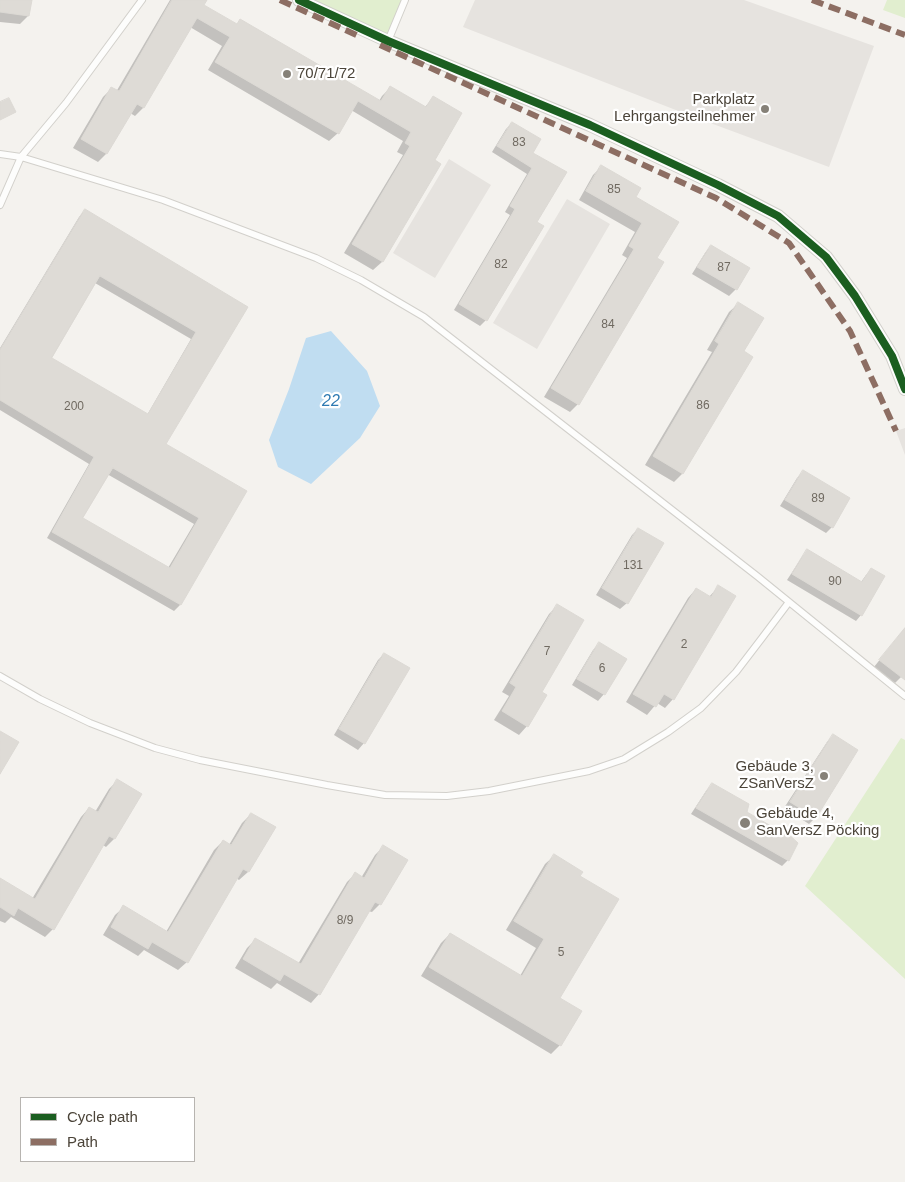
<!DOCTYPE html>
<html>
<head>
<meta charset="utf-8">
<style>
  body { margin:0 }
  #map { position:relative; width:905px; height:1182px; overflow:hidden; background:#f4f2ee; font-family:Helvetica,sans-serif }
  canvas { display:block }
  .legend { position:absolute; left:20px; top:1097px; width:175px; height:65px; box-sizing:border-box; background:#fff; border:1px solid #b7b4b0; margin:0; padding:6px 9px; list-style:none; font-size:15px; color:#4b4439 }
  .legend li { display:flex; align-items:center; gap:10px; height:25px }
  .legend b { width:25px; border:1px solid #b7b4b0 }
</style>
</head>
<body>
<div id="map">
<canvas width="905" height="1182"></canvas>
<ul class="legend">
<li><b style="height:6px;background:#1b5e20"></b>Cycle path</li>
<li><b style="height:6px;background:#8d6e63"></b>Path</li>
</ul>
</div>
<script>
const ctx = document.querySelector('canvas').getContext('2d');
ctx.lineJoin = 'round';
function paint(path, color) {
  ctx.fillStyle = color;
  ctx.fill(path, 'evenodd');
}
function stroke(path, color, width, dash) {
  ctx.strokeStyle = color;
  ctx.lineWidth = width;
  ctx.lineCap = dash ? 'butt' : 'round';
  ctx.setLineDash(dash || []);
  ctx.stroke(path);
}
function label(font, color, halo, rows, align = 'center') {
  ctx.font = font + ' Helvetica,sans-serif';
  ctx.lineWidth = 4.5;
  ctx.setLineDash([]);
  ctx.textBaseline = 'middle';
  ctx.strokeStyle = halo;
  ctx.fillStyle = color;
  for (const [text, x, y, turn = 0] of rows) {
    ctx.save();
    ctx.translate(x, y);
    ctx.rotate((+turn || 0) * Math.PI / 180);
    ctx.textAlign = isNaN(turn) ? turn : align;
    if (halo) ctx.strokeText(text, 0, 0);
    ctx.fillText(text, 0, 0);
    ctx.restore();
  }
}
const green = new Path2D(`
  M 299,0 L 405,0 L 388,41 Z
  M 887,0 L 905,0 L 905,18 L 883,10 Z
  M 901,738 L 905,740 L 905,979 L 805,886 Z`);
const parking = new Path2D(`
  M 475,0 L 744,0 L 874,46 L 829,167 L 686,114 L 463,27 Z
  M 449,159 L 491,185 L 435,278 L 393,253 Z
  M 567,199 L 610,224 L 537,349 L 493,323 Z
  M 905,428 L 905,455 L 896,431 Z`);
const water = new Path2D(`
  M 331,331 L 367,371 L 380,406 L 360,438 L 311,484 L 278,467 L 269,440 L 289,389 L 306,338 Z`);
const shadow = new Path2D(`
  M 0,0 L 30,0 L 28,16 L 20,24 L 0,22 Z
  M 170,0 L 201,0 L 202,5 L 236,25 L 241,20 L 379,101 L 382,96 L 390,88 L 424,108 L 433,98 L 433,161 L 440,164 L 382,262 L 373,270 L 344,253 L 403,155 L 397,152 L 403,141 L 351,110 L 338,133 L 329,141 L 208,70 L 222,46 L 190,27 L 143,108 L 135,116 L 130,113 L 106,154 L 98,162 L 73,148 L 103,97 L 111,89 L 116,92 Z
  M 512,123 L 532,153 L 536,222 L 486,320 L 480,326 L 454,310 L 510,215 L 505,212 L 527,174 L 492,152 L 506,129 Z
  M 601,167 L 634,197 L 656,258 L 578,404 L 570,412 L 544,397 L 627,258 L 622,255 L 635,232 L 579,200 L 593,175 Z
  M 85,210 L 246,308 L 165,444 L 245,492 L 180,605 L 174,611 L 47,538 L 89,464 L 0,410 L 0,348 L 79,217 ZM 95,283 L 191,339 L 147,415 L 51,358 ZM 107,474 L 194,524 L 168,568 L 82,518 Z
  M 711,246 L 748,268 L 736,289 L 729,296 L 692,274 L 705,253 Z
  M 738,304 L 742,352 L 751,357 L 682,474 L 674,482 L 645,465 L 712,352 L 707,350 L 729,312 Z
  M 803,472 L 832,527 L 826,533 L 780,506 L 797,478 Z
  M 638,529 L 627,603 L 620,609 L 596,595 L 632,535 Z
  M 807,551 L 861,582 L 866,575 L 872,569 L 861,615 L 856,621 L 787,580 L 802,557 Z
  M 718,587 L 673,699 L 665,708 L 657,703 L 647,715 L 626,702 L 688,598 L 696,589 L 709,597 Z
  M 557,606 L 540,692 L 527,726 L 519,735 L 494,720 L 509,696 L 502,692 L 549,614 Z
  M 905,628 L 905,673 L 895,683 L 874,667 Z
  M 599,644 L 604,694 L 598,701 L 572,685 L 593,650 Z
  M 384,654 L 364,743 L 358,750 L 334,735 L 378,660 Z
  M 833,736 L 856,750 L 815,818 L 809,824 L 784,808 L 827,742 Z
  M 117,781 L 140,795 L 114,839 L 106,847 L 103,845 L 53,929 L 45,937 L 11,917 L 5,923 L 0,921 L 0,880 L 32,899 L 81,817 L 89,808 L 95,812 L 109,789 Z
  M 713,784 L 745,812 L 788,860 L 782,866 L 691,814 L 706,791 Z
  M 251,814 L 274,828 L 248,872 L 239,880 L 236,878 L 187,962 L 178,970 L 144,950 L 138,956 L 103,935 L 115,915 L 124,907 L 166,932 L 214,850 L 223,841 L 229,845 L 242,823 Z
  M 383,847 L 380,904 L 372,912 L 368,911 L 319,994 L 311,1003 L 277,983 L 271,989 L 235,968 L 247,948 L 256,939 L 298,964 L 347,882 L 355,874 L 361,878 L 375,855 Z
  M 554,856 L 578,877 L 558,998 L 560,1045 L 551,1054 L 421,976 L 441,943 L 450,934 L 520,976 L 536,948 L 506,930 L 545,864 Z`);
const building = new Path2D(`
  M 0,0 L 32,0 L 29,16 L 0,12 Z
  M 172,0 L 207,0 L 204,5 L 237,24 L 240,19 L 381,101 L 390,86 L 426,107 L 433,96 L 462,113 L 435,160 L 441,164 L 383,262 L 352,244 L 410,146 L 405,143 L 411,132 L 358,101 L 339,134 L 215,62 L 230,37 L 197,18 L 144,108 L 137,104 L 107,154 L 81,139 L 111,87 L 119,91 Z
  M 9,98 L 16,112 L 0,120 L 0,102 Z
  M 512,122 L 541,139 L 533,153 L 567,172 L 537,222 L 544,226 L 487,321 L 459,304 L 515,209 L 510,206 L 532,168 L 497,146 Z
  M 601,165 L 641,188 L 636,197 L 679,222 L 657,258 L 664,262 L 579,405 L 551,388 L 634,249 L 629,246 L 642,223 L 586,191 Z
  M 85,209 L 248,307 L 166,444 L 247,491 L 181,605 L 52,532 L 94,457 L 0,400 L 0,350 ZM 100,276 L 196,332 L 148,414 L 52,358 ZM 113,468 L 199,518 L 170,568 L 83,518 Z
  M 711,245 L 750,268 L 737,290 L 697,267 Z
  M 738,302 L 764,318 L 744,351 L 753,357 L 683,474 L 653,456 L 719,344 L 715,341 Z
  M 803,470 L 850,498 L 833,528 L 785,500 Z
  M 638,528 L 664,543 L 628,604 L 602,588 Z
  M 807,549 L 862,582 L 871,568 L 885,576 L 862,616 L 792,574 Z
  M 718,585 L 736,596 L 674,700 L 664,694 L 656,707 L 633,694 L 696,588 L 711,597 Z
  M 557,604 L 584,620 L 542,692 L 547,695 L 528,727 L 502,711 L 516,687 L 510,683 Z
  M 905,628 L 905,680 L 879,660 Z
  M 599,642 L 627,659 L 605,695 L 577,679 Z
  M 384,653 L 410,668 L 365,744 L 339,729 Z
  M 0,731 L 19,742 L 0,774 Z
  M 833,734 L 858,750 L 816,818 L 790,802 Z
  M 117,779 L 142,794 L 115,839 L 109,836 L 54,930 L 18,908 L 14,916 L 0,907 L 0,878 L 35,899 L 89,807 L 98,812 Z
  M 712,783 L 749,804 L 747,812 L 783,833 L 785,831 L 798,843 L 789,861 L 696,808 Z
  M 251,813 L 276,827 L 249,872 L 243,869 L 188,963 L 152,942 L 148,949 L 111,927 L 123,905 L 168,932 L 223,840 L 231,845 Z
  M 383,845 L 408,860 L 381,905 L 375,902 L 320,995 L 284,974 L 280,981 L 243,959 L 255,938 L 301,964 L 355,872 L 364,878 Z
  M 554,854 L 583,872 L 580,876 L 619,899 L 560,998 L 582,1011 L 561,1046 L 429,967 L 450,933 L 522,976 L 544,939 L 514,921 Z`);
const lane = new Path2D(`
  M 388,41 L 405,0
  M 0,154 L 21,157 L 163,200 L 316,258 L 361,280 L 424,317 L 757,576 L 905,696
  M 0,205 L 21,157 L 66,103 L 142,0
  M 0,676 L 40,699 L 90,723 L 155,748 L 200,760 L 327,785 L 385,795 L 447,796 L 489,791 L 589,771 L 624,759 L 668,732 L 701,708 L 736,672 L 762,638 L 789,602`);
const street = new Path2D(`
  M 299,0 L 388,41 L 590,125 L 718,185 L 778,216 L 826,257 L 855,296 L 892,356 L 905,389`);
const quiet = new Path2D(`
  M 280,0 L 361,37
  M 812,0 L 905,35
  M 380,45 L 716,198 L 789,243 L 850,331 L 896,431`);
const cycleway = new Path2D(`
  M 299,0 L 388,41 L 590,125 L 718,185 L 778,216 L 826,257 L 855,296 L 892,356 L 905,389`);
const markers = [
  [287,74,5,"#868178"],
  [765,109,5,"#868178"],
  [824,776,5,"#868178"],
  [745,823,6,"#868178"]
];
const numberNames = [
  ["83",519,143],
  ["85",614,190],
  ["82",501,265],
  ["87",724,268],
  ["84",608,325],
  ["86",703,406],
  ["200",74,407],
  ["89",818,499],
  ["131",633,566],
  ["90",835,582],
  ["2",684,645],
  ["7",547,652],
  ["6",602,669],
  ["8/9",345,921],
  ["5",561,953]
];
const poiNames = [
  ["70/71/72",297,74],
  ["Parkplatz",755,100,"right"],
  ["Lehrgangsteilnehmer",755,117,"right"],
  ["Gebäude 3,",814,767,"right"],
  ["ZSanVersZ",814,784,"right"],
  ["Gebäude 4,",756,814],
  ["SanVersZ Pöcking",756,831]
];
const waterNames = [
  ["22",331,402]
];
paint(green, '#e1eecf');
paint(parking, '#e6e3df');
paint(water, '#c0ddf1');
paint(shadow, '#0003');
paint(building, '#dedbd6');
stroke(building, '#dcd9d4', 1);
stroke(lane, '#d2d0cb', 8);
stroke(street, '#d2d0cb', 14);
stroke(lane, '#fdfdfc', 6);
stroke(street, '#fdfdfc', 12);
stroke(quiet, '#8d6e63', 6, [12, 6]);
stroke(cycleway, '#1b5e20', 8);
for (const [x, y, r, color] of markers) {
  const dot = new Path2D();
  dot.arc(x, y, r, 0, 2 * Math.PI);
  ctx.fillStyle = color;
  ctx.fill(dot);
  stroke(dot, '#fff', 2);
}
label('12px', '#706a61', null, numberNames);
label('15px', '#4b4439', '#fff', poiNames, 'left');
label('italic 16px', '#2e7ab2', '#fff', waterNames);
</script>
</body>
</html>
